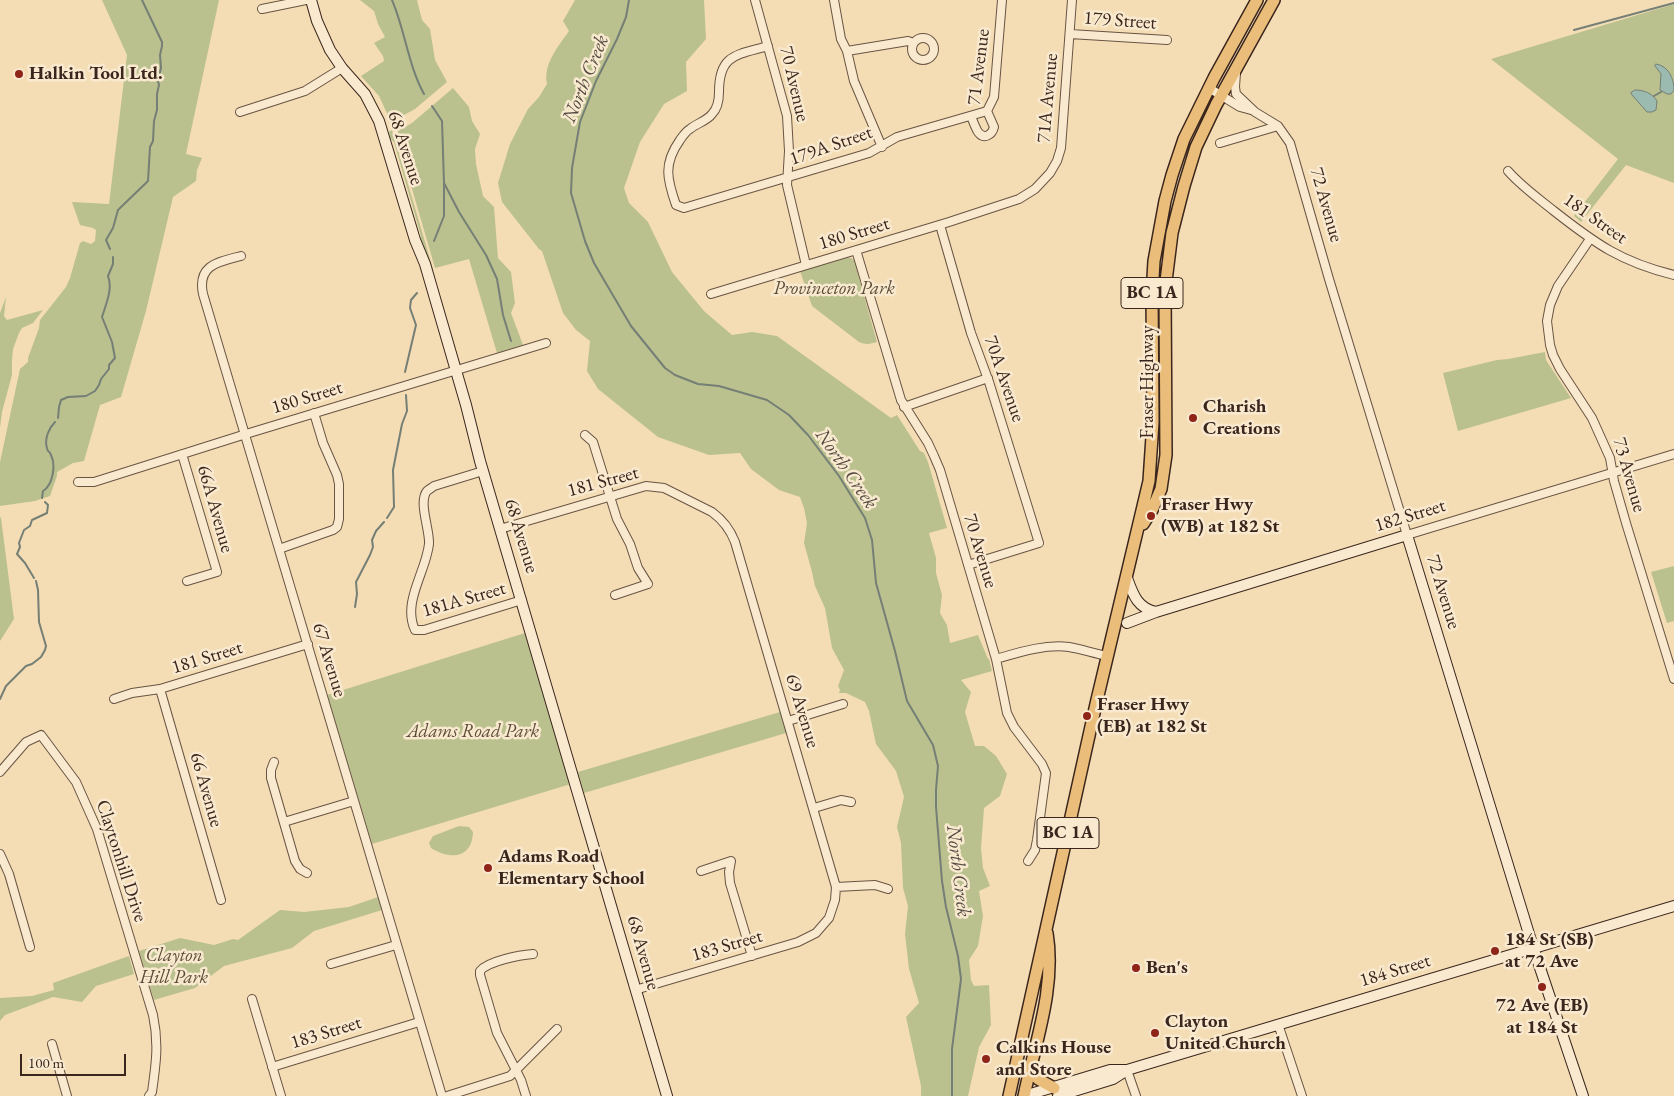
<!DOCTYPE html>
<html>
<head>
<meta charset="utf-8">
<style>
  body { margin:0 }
  #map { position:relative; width:1674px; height:1096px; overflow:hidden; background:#f4ddb5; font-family:"EB Garamond",serif }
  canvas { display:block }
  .scale { position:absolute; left:20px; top:1054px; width:106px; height:22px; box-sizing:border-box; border:2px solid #3b261d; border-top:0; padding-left:6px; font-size:15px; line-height:18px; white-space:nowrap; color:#3b261d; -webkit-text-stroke:4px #f8e9cf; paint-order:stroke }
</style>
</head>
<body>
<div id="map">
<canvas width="1674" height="1096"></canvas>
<div class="scale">100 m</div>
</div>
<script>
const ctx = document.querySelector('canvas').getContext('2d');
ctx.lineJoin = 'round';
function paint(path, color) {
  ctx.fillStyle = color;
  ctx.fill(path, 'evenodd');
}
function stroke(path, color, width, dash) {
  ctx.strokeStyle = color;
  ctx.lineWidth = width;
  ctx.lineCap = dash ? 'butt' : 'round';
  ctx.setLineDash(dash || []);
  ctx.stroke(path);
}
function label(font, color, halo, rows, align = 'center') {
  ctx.font = font + ' "EB Garamond",serif';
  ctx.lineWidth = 5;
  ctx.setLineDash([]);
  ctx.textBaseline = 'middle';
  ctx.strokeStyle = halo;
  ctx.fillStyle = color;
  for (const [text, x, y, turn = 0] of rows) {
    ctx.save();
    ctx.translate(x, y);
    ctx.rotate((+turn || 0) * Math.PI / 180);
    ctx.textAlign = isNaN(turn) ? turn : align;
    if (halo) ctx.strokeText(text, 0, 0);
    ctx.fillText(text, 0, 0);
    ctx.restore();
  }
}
const green = new Path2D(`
  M 102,0 L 219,0 L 186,154 L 202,158 L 197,170 L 196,181 L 173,197 L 146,311 L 121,397 L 100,405 L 84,461 L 73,463 L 57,472 L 57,476 L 50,496 L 35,501 L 0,506 L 0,462 L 20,369 L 28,362 L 28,358 L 39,328 L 40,320 L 66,287 L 70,278 L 80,243 L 83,241 L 91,244 L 95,241 L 96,230 L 93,228 L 80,225 L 72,202 L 109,204 L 127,55 Z
  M 360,0 L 417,0 L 422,20 L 430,29 L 435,60 L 447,82 L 415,109 L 391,122 L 379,96 L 361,76 L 384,61 L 383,56 L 374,43 L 385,37 L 378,24 L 374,11 Z
  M 575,0 L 704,0 L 706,39 L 686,62 L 687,91 L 664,104 L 640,142 L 624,188 L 629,203 L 648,222 L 672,272 L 704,311 L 732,335 L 752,332 L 777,336 L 891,418 L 897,415 L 920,451 L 924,453 L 928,462 L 947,528 L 929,533 L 936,558 L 936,573 L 942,595 L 940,613 L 947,625 L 950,643 L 978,635 L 988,659 L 989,659 L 992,671 L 961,680 L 971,692 L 965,712 L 975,746 L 984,746 L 996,756 L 1007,774 L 1000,796 L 984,808 L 981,848 L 983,868 L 990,886 L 979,891 L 983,916 L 978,946 L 969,960 L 971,980 L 974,986 L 989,985 L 991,1025 L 979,1047 L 968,1096 L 921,1096 L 921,1086 L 906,1017 L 919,1003 L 909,969 L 905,934 L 908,906 L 903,888 L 901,843 L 897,827 L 904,797 L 896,771 L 876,744 L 869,711 L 865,702 L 846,693 L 839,693 L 840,690 L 838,686 L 844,670 L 832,648 L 825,608 L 815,586 L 812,572 L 804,543 L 807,523 L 804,508 L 800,497 L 779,490 L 751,469 L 740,453 L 709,455 L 658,437 L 598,389 L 587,371 L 590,341 L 576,330 L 563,313 L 542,251 L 539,249 L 502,202 L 498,183 L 510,144 L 528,109 L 539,97 L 547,84 C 543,64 558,47 569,31 L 563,21 Z
  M 1674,4 L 1674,183 L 1626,165 L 1581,222 L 1574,216 L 1618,159 L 1491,59 Z
  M 453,88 L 469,107 L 472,121 L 480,134 L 475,149 L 476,164 L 483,196 L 494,207 L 498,258 L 511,272 L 515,303 L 511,313 L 523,345 L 497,353 L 469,259 L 435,268 L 399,144 L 398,131 L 412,123 Z
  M 392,130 L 433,269 L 431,269 L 420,240 L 421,236 L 394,142 L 390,138 L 389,132 Z
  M 847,257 C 856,258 860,267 858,274 L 877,342 C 870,344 866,345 859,342 L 812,306 L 800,271 Z
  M 6,297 L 4,316 L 7,320 L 43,310 L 33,323 L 22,328 L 19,333 L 13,349 L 12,361 L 12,375 L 2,412 L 0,428 L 0,313 Z
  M 1545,352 L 1546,360 L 1571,398 L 1458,431 L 1443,373 L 1497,360 L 1508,359 Z
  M 0,517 L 1,518 L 14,619 L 0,641 Z
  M 1674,566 L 1674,621 L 1667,623 L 1651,572 Z
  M 525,633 L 571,784 L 372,844 L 327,695 Z
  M 780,712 L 786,733 L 584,793 L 578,772 Z
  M 459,826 L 469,827 L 473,832 C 472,859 450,860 431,848 L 429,843 L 433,836 Z
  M 378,897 L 382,910 L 314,931 L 292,948 L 224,966 L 195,988 L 154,1000 L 139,951 L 180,938 L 214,945 L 233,939 L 238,940 L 280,910 L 304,912 L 349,907 Z
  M 129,956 L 134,974 L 96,986 L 82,1002 L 53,997 L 5,1015 L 0,1021 L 0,998 L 32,996 L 54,990 L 53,983 Z`);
const water = new Path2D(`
  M 1656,64 C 1669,66 1674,79 1674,90 L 1671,94 L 1667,94 L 1660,90 L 1661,74 L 1655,66 Z
  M 1635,90 C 1644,90 1652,93 1657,101 L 1656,110 L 1652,112 L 1647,112 L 1632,95 L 1631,93 Z`);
const stream = new Path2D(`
  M 392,0 C 405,30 408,65 424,94
  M 629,0 L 626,17 L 617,39 L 596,81 L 580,122 L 572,168 L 571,193 L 585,241 L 594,263 L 631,326 L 665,368 L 675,375 L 698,384 L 719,386 L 767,400 L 789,415 L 808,435 L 839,476 L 865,518 L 872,540 L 876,583 L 895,651 L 907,701 L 933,745 L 938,766 L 936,790 L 936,807 L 942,881 L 946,907 L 958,956 L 961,979 L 952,1049 L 952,1096
  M 1574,30 L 1674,3
  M 1654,96 L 1661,92
  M 432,106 L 442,121 L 444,183 L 444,216 L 434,241
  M 444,183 L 459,212 L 486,255 L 497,279 L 503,315 L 511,341
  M 110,249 L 106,240 L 113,228 L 118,210 L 148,181 L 150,147 L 153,141 L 154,121 L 157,110 L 157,94 L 159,85 L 158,81 L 161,68 L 160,55 L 162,46 L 162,42 L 142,0
  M 405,372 L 416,325 L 410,308 L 411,300 L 417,293
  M 58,418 L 59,407 L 61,400 L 68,397 L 86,396 L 95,391 L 99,385 L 101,379 L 109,369 L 109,365 L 115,358 L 112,342 L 102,317 C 106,304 113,289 108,276 L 113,264 L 113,257
  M 42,498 L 43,491 C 53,485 56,465 51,455 C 49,449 48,454 47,448 C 44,439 49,428 55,422
  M 387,518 L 394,507 L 393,470 L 402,424 L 407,411 L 406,395
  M 34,578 L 25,563 L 17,554 L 20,547 L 19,543 L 24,530 L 30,526 L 32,520 L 47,513 L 48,505 L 45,502
  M 355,607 L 357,594 L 356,582 L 370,555 L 373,547 L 372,540 L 376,531 L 384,522
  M 0,699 L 6,686 L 26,666 L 32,664 L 41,657 L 45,650 L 46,646 L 39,622 L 38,590 L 36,581`);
const street = new Path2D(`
  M 755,0 L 787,116 L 789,151 L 787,185 L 806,265
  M 834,0 L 841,39 L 847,51 L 854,81 L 882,147
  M 262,9 L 306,0
  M 1070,34 L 1167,40
  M912 49a11 11 0 1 1 22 0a11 11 0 1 1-22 0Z
  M 768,46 C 737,55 719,54 719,92 C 719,100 718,108 712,114 C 707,121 697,123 690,129 C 686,131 683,136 680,140 C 663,164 667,179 676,205 L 684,208 L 869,153 L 897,137 L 987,111
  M 847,51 L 908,41 L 913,43
  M 1236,73 L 1235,87 L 1236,94 L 1255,112 L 1278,126 L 1290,143 L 1329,279 L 1407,535 L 1674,454
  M 1209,88 L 1240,107 L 1251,110
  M 987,111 L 994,97 L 1002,0
  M 240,112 L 305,91 L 342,68
  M 971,116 C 973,121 975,127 978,132 C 984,140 992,135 994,127 L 987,111
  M 1220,143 L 1278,126
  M 1508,171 C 1521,186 1538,198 1554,211 C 1596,244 1621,262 1674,275
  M 940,225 L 971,333 L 989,382 L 1039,543 L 968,565
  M 1590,239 L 1558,286 L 1550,305 L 1547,321 L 1550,345 L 1553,355 L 1560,369 L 1592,418 L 1610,458 L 1614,481 L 1626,523 L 1674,679
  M 856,250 L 901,400 L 928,443 L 934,456 L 940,470 L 996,659 L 1007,713 L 1014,727 L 1042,764 L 1046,773 L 1037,840 L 1035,850 L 1028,861
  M 241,256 C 218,262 197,265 203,294 L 442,1096
  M 711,294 L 949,222 L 1019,199 L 1035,189 L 1050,173 L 1057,161 L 1061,148 L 1072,0
  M 904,407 L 988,378
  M 585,435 L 593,442 L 617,519 L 630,544 L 638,568 L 648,584 L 615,595
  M 182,454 L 217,572 L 187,581
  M 483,471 L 434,486 C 433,487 428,490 427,491 C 418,502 430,530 429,544 C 426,572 402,602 415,630 L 424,630 L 522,600
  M 78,482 L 94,482 L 246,434 L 546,343
  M 500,529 L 646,486 L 664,488 L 712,512 C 723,520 730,529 735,542 L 836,887 L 835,900 L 829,918 L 816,933 L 798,942 L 635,990
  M 279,549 L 333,530 L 337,527 L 339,519 L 339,484 L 337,475 L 323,443 L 314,413
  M 996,659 C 1020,652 1045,644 1069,647 C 1082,649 1095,654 1108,656
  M 160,689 L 221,900
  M 114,699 L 132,693 L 160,689 L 308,644
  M 788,721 L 843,704
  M 274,762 L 271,770 L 271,778 L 295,861 L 300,869 L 307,873
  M 0,772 L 26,742 L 41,735 L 76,782 L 97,829 L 153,1015 C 159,1043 156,1064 152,1092 L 149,1096
  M 814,808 L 841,800 L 851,802
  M 284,822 L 354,801
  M 0,854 L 9,874 L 30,947
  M 701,871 L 731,861 L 729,872 L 730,883 L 752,956
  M 836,887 L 875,885 L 888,889
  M 331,964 L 396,945
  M 252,999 L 281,1096
  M 1278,1024 L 1302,1096
  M 52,1044 L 67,1096
  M 272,1067 L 419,1022
  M 1127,1070 L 1136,1096
  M 447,1096 L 510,1076 L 557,1029
  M 526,1096 L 521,1080 L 497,1033 L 480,975 L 480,971 C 488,961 520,955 533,954`);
const secondary = new Path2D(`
  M 311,0 L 317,21 L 330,50 L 342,68 L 365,94 L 379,121 L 415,240 L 425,264 L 466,405 L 480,461 L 667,1096
  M 1127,578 C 1133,594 1137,608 1156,612
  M 1127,623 L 1156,612 L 1407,535 L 1533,947 L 1583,1096
  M 1024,1096 L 1110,1070 L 1127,1070 L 1674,906
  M 1058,1096 L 1113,1079 L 1127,1070`);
const primary = new Path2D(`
  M 1143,524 L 1152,510 L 1161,489 L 1166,455 L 1165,289 L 1172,233 L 1184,186 L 1196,147 L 1216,105 L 1274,0
  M 1030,1068 L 1038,1079 L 1054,1088
  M 1009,1096 L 1096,704 L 1149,481 L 1153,422 L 1152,295 L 1154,261 L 1165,201 L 1172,175 L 1184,139 L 1214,78 L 1257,0
  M 1024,1096 C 1035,1043 1056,988 1047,933`);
const markers = [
  [19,74,5,"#8f2418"],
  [1193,418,5,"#8f2418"],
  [1151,516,5,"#8f2418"],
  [1087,716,5,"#8f2418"],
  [488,868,5,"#8f2418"],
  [1495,951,5,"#8f2418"],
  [1136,968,5,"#8f2418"],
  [1542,987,5,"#8f2418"],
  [1155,1033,5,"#8f2418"],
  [986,1059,5,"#8f2418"]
];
const shields = [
  [1152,293,62],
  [1068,833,62]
];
const shieldNames = [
  ["BC 1A",1152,293],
  ["BC 1A",1068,833]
];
const streetNames = [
  ["179 Street",1120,21,4],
  ["71 Avenue",979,67,-83],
  ["70 Avenue",794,84,77],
  ["71A Avenue",1048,98,-85],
  ["179A Street",831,146,-19],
  ["68 Avenue",405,148,72],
  ["72 Avenue",1326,205,74],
  ["181 Street",1595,219,35],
  ["180 Street",854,234,-17],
  ["70A Avenue",1004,379,71],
  ["Fraser Highway",1148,382,-90],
  ["180 Street",307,398,-17],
  ["73 Avenue",1629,475,74],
  ["181 Street",603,482,-15],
  ["66A Avenue",215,509,74],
  ["182 Street",1410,516,-17],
  ["68 Avenue",521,536,73],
  ["70 Avenue",980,551,73],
  ["72 Avenue",1443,592,73],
  ["181A Street",464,600,-16],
  ["181 Street",207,658,-17],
  ["67 Avenue",329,660,73],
  ["69 Avenue",802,711,73],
  ["66 Avenue",206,790,74],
  ["Claytonhill Drive",121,861,72],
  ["183 Street",727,946,-16],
  ["68 Avenue",643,953,74],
  ["184 Street",1395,971,-17],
  ["183 Street",326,1033,-17]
];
const poiNames = [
  ["Halkin Tool Ltd.",29,74],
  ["Charish",1203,407],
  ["Creations",1203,429],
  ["Fraser Hwy",1161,505],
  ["(WB) at 182 St",1161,527],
  ["Fraser Hwy",1097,705],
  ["(EB) at 182 St",1097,727],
  ["Adams Road",498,857],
  ["Elementary School",498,879],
  ["184 St (SB)",1505,940],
  ["at 72 Ave",1505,962],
  ["Ben's",1146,968],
  ["72 Ave (EB)",1542,1006,"center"],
  ["at 184 St",1542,1028,"center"],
  ["Clayton",1165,1022],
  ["United Church",1165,1044],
  ["Calkins House",996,1048],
  ["and Store",996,1070]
];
const parkNames = [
  ["Provinceton Park",834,289],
  ["Adams Road Park",473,732],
  ["Clayton",174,956],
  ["Hill Park",174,978]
];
const waterNames = [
  ["North Creek",586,79,-68],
  ["North Creek",846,469,55],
  ["North Creek",958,871,83]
];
paint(green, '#bac18e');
paint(water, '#9cbbb0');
stroke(water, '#757f75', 1);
stroke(stream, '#757f75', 2);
stroke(street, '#695443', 10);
stroke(secondary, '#3b261d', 12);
stroke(primary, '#3b261d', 14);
stroke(street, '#f8e9cf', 8);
stroke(secondary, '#f8e9cf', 10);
stroke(primary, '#eabe7a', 11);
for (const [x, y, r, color] of markers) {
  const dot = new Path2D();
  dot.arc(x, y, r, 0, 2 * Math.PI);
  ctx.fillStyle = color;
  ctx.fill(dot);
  stroke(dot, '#f8e9cf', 2);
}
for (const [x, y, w] of shields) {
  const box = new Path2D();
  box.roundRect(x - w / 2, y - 15.5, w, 31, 4);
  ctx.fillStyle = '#f8e9cf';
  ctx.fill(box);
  stroke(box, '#3b261d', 1);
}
label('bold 18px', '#3b261d', null, shieldNames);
label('19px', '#3b261d', '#f8e9cf', streetNames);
label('bold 19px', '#3b261d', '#f8e9cf', poiNames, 'left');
label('italic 19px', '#5b4d39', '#f8e9cf', parkNames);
label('italic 20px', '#534b42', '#f8e9cf', waterNames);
</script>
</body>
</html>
